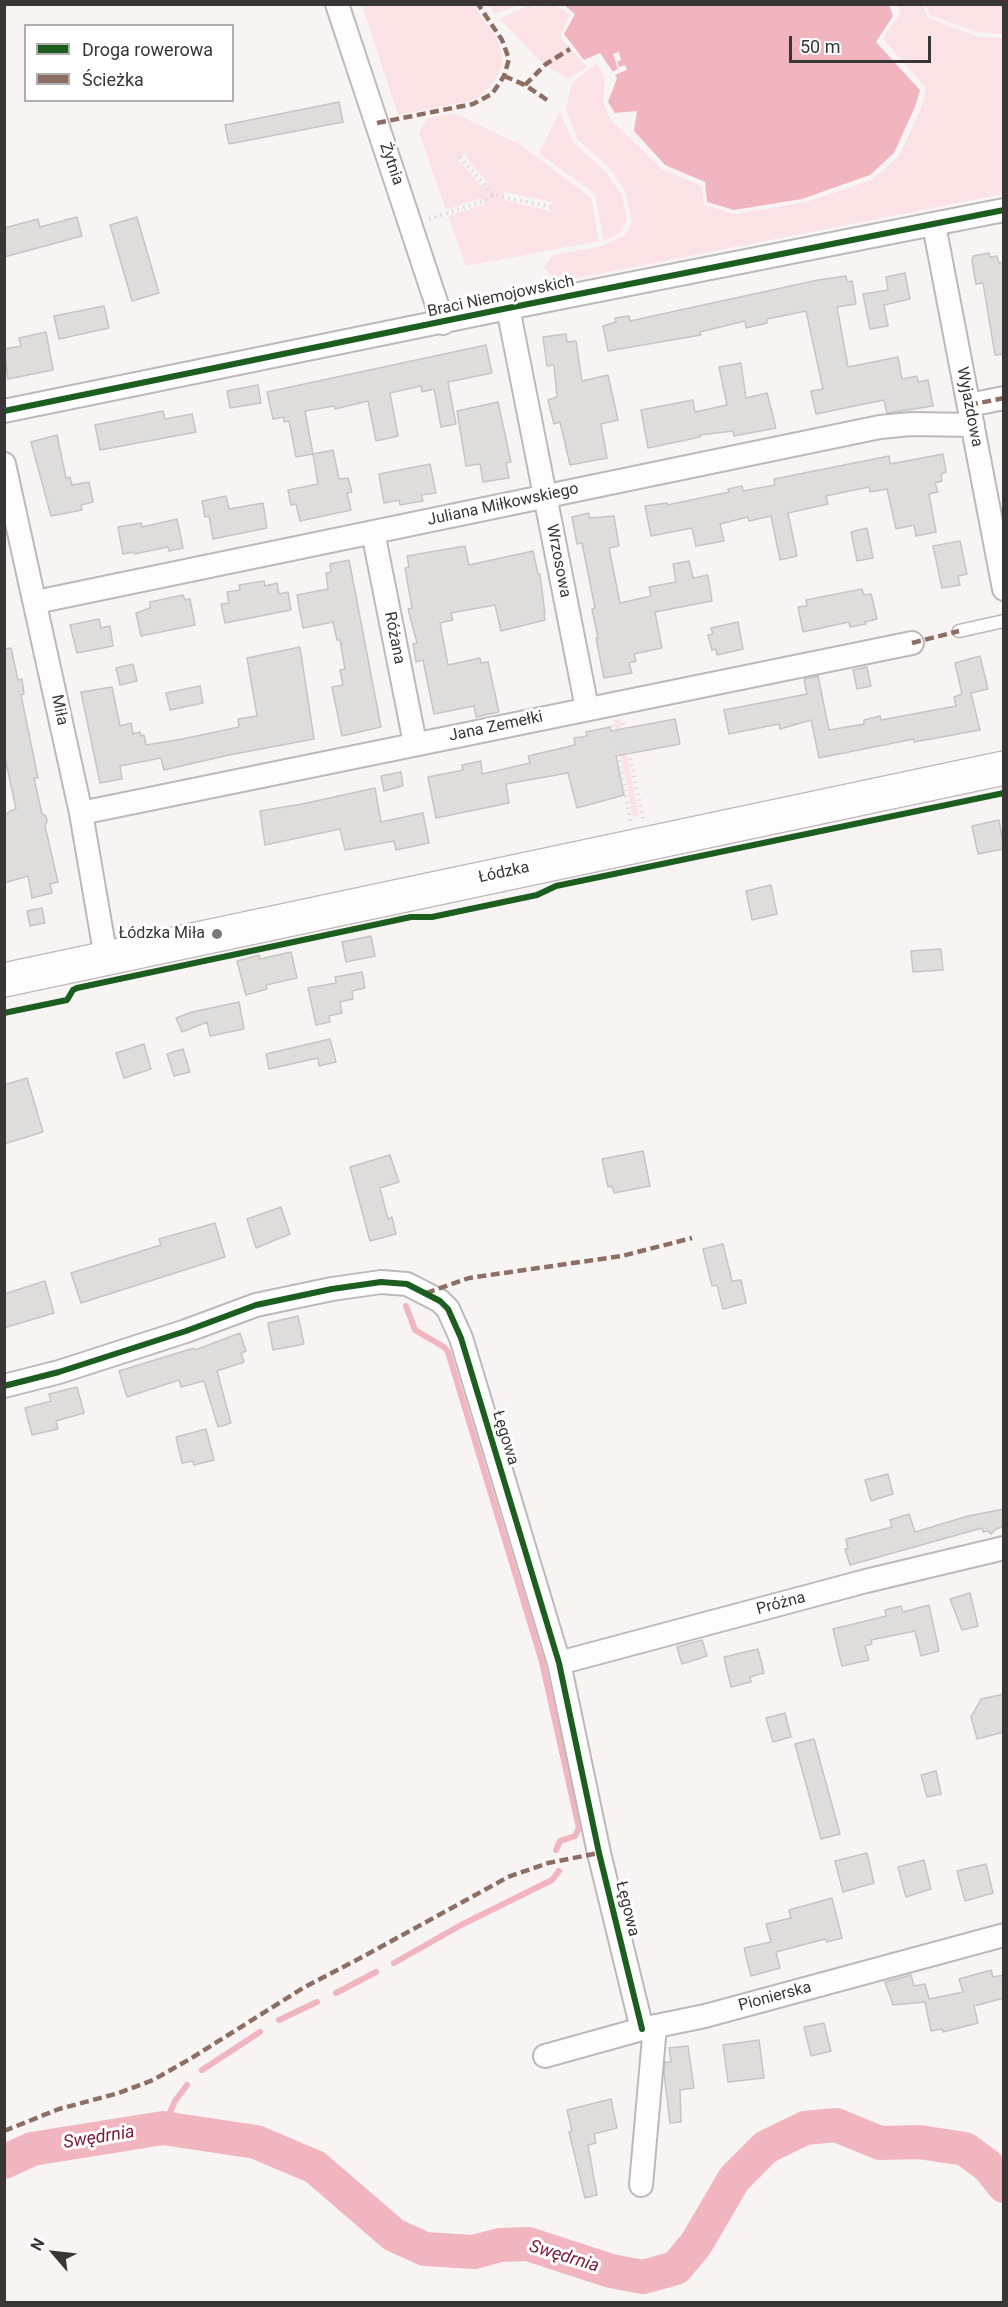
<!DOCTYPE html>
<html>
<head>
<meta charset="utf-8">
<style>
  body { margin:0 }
  #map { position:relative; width:1008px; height:2307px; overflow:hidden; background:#f9f4f4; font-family:Roboto,sans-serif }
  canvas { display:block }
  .frame { position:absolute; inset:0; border:6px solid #3a3636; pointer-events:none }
  .legend { position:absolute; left:24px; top:24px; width:210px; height:78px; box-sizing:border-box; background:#fff; border:2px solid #b0afaf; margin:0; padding:8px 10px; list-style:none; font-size:18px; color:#3a3636 }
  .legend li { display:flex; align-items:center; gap:12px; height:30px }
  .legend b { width:30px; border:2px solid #b0afaf }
  .north { position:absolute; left:24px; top:2223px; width:60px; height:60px; -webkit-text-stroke:4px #fff; paint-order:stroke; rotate:298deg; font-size:16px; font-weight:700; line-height:24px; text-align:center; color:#3a3636 }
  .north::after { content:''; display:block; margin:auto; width:21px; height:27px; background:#3a3636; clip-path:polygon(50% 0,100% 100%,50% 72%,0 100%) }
  .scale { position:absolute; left:789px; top:36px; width:142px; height:27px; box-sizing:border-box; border:3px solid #3a3636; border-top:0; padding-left:8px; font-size:18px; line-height:21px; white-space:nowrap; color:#3a3636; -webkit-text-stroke:4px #fff; paint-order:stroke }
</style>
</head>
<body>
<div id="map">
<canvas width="1008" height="2307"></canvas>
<div class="frame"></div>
<ul class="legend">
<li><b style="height:8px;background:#1b5e20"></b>Droga rowerowa</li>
<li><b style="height:8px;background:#8d6e63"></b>Ścieżka</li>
</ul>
<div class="north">N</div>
<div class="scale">50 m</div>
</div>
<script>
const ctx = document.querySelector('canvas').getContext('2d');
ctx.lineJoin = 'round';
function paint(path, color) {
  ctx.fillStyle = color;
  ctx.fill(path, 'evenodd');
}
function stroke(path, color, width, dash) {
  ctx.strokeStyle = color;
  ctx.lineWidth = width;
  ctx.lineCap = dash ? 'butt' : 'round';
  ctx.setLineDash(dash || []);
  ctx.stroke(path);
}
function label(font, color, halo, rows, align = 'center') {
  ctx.font = font + ' Roboto,sans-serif';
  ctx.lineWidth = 6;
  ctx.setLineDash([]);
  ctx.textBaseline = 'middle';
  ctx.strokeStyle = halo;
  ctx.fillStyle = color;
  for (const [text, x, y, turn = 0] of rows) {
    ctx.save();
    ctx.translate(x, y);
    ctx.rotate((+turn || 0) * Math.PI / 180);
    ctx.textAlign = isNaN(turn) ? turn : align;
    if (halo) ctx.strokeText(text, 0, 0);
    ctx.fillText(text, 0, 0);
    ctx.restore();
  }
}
const green = new Path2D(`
  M 362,5 L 473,5 C 481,18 493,30 499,44 C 509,67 493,89 474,100 L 398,115 Z
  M 488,5 L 519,5 L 494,14 Z
  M 529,5 L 535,8 C 549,0 559,6 570,15 L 560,37 L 587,67 L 568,79 L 539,60 L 500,19 Z
  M 897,5 L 923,5 L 928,18 L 976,36 L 1003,38 L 1003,194 L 563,281 L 550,274 L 544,267 L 553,255 L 602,246 L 625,235 L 632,222 L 625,191 L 609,167 L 577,139 L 566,109 L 572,83 L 597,63 L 605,79 L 603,102 L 610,119 L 662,169 L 702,186 L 704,205 L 735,214 L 806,202 L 872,180 L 899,156 L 921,108 L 926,88 L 883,39 L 900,13 Z
  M 926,5 L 1003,5 L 1003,34 L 977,32 L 930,15 Z
  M 560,111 L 572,141 L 605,171 L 622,195 L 627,220 L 620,233 L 604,241 L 595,194 L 539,153 Z
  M 454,113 L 521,145 L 591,198 L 599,241 L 466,266 L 448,216 L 485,204 L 481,198 L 446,210 L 419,133 L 427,118 ZM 465,153 L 470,163 L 488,183 L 483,188 L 458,160 ZM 504,192 L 552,202 L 550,211 L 503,200 Z
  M 620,719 L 639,816 L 633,817 L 614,720 Z`);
const water = new Path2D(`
  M 564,5 L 889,5 L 893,16 L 876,42 L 920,90 L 915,107 L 894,153 L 870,175 L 802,199 L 734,210 L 707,202 L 705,182 L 665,165 L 634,131 L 637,111 L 615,113 L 608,102 L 617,78 L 600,53 L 584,60 L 564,34 L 575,14 Z`);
const pier = new Path2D(`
  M 619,52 L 621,60 L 617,62 L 619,67 L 625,65 L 627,70 L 612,76 L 610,73 L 618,69 L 613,54 Z`);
const stream = new Path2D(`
  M 406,1306 L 415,1330 L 444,1347 L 448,1352 L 542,1662 L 579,1828 L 575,1836 L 560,1841 L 556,1850
  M 394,1963 L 461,1925 L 552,1880 L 559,1871
  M 336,1993 L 376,1972
  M 279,2020 L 317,2002
  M 202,2070 L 260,2032
  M 163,2128 L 175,2101 L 187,2085`);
const river = new Path2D(`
  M 4,2162 L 32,2149 L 163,2128 L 256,2142 L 315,2167 L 394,2235 L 425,2249 L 474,2252 L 500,2245 L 528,2244 L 611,2271 L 643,2277 L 676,2268 L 696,2244 L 734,2179 L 766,2147 L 805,2128 L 836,2125 L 880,2143 L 919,2142 L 965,2149 L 988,2166 L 1004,2186`);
const building = new Path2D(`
  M 339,102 L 343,122 L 229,144 L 225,125 Z
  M 77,217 L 82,236 L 4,257 L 4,228 L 38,219 L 40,227 Z
  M 137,217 L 159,293 L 132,301 L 110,225 Z
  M 989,253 L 990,257 L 997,256 L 999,263 L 1004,262 L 1004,354 L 995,355 L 983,283 L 976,284 L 972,261 L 973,256 Z
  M 905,273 L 910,299 L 884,305 L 888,326 L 870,329 L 863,294 L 888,290 L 886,277 Z
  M 846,276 L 847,282 L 852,281 L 856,304 L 837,307 L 848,367 L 898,357 L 902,379 L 917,376 L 918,382 L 928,380 L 933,406 L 887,413 L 884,400 L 816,414 L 811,391 L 823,389 L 806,311 L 767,319 L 767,323 L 746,328 L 745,321 L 700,332 L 701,335 L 608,351 L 603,326 L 616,322 L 615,318 L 629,316 L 630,321 L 818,280 Z
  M 104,306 L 109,328 L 59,339 L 54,316 Z
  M 46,332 L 53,370 L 8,379 L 4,349 L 21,346 L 19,338 Z
  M 566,334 L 567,342 L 576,341 L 582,381 L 608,375 L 618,420 L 601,424 L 607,458 L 570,465 L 560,422 L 554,424 L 548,400 L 557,397 L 554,365 L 547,366 L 543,337 Z
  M 486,345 L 492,373 L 448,382 L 456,424 L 441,427 L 434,389 L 422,392 L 421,386 L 390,393 L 398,436 L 376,441 L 368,401 L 335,409 L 334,406 L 305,411 L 313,454 L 296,457 L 289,421 L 284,422 L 284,417 L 273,419 L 267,392 Z
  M 741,363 L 746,398 L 767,393 L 776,428 L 734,436 L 733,431 L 700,435 L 700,437 L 648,448 L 641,410 L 693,400 L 695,412 L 727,405 L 719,367 Z
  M 258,385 L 261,403 L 230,408 L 227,391 Z
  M 498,402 L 511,462 L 506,463 L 509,478 L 483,482 L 480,464 L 466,466 L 457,411 Z
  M 163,411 L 165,419 L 192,414 L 196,432 L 100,450 L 95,425 Z
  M 57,435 L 66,478 L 70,477 L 72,485 L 89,482 L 93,502 L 81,505 L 82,510 L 51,516 L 31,442 Z
  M 333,450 L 339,479 L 348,478 L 352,492 L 347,493 L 351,510 L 300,521 L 296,504 L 291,505 L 288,490 L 318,484 L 313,454 Z
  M 943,454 L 946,472 L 941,474 L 942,481 L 935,483 L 938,492 L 929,494 L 936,532 L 916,536 L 914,525 L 896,529 L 887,489 L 870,492 L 869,487 L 826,496 L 828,504 L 788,513 L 797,556 L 780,560 L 771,516 L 749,521 L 748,517 L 720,524 L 724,541 L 696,546 L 692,528 L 651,536 L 645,506 L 667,503 L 667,505 L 729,492 L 728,489 L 742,486 L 743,491 L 775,485 L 774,479 L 889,456 L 890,464 Z
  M 430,464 L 436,493 L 421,495 L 423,501 L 411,503 L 400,505 L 399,500 L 384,503 L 379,474 Z
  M 226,496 L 229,509 L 263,503 L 267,528 L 213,539 L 209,516 L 205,517 L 202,501 Z
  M 589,513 L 589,518 L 614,516 L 619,546 L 609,548 L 620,603 L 651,596 L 649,587 L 676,582 L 673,564 L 689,561 L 693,578 L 708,575 L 712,601 L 655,612 L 662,648 L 634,654 L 636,661 L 629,663 L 632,673 L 604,678 L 596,638 L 598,638 L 592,609 L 595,608 L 582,543 L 577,544 L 572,517 Z
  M 177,519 L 183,548 L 169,551 L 168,547 L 134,554 L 134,552 L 123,554 L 118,527 L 141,523 L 142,527 Z
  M 867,528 L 873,558 L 857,561 L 851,532 Z
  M 960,541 L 967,574 L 958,576 L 960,585 L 942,588 L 933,546 Z
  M 465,546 L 469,565 L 533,551 L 538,574 L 540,574 L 545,614 L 544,614 L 545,620 L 501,631 L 495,605 L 451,613 L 453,620 L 440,623 L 448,665 L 480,658 L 481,663 L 488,662 L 499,712 L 476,717 L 474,706 L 434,714 L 423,660 L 416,662 L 413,644 L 417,643 L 408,609 L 412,608 L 405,568 L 409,567 L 407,556 Z
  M 349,560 L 381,727 L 342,736 L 332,687 L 343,685 L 340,670 L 345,669 L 340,640 L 337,640 L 333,622 L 303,628 L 297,595 L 328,589 L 326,573 L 331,572 L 330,564 Z
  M 264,581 L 265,586 L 277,583 L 279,594 L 288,592 L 291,610 L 225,623 L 221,604 L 229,603 L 227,592 L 240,590 L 239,585 Z
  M 862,589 L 864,595 L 871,594 L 877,619 L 865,622 L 866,624 L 850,627 L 849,622 L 803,632 L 798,607 L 807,606 L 806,600 Z
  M 183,595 L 185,600 L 190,599 L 195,625 L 141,636 L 136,613 L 150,608 L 150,602 Z
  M 99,619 L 101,628 L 110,626 L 113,646 L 77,653 L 70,625 Z
  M 738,622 L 743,649 L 717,655 L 716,649 L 712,650 L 708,635 L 713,634 L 711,628 Z
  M 300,647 L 314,739 L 229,755 L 164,770 L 161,758 L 120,766 L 122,779 L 100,783 L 81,692 L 112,687 L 120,726 L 131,723 L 133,734 L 140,732 L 141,736 L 144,735 L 146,745 L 182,739 L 239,727 L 238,719 L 257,716 L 247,658 Z
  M 11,648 L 18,680 L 22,679 L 24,694 L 21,695 L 38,778 L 34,778 L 42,814 L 46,816 L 47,822 L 45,826 L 58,882 L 50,884 L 52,893 L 32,898 L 28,876 L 4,883 L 4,816 L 10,811 L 16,809 L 4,753 L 4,649 Z
  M 980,656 L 988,689 L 971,693 L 980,730 L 914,742 L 914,739 L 819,758 L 811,720 L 780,729 L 779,724 L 729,734 L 724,710 L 807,694 L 804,679 L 818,676 L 829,730 L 864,724 L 864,720 L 880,716 L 881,720 L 956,706 L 954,697 L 962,694 L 955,663 Z
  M 133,664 L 137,681 L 120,685 L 116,668 Z
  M 867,667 L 871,686 L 857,689 L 853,670 Z
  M 200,686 L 203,703 L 170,710 L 166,693 Z
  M 675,719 L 680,744 L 616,756 L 624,795 L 577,808 L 568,773 L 506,784 L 509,803 L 436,818 L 428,777 L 463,770 L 462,765 L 481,761 L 482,774 L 530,763 L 528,756 L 575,745 L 574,738 L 587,736 L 586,732 L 610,727 L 611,731 Z
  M 401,772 L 403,786 L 384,791 L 381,776 Z
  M 375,788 L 381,822 L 423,813 L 429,843 L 396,850 L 394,841 L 345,850 L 340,829 L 265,845 L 260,811 L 302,804 Z
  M 999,820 L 1004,849 L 978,854 L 972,826 Z
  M 771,885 L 777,914 L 752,920 L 746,891 Z
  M 42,908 L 45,923 L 30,926 L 27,911 Z
  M 371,936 L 375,956 L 346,962 L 342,942 Z
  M 941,949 L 943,970 L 913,972 L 911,951 Z
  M 291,952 L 297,978 L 266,985 L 267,989 L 246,995 L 237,961 L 259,955 L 260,959 Z
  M 362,972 L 365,988 L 352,991 L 353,999 L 340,1002 L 342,1013 L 329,1016 L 330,1022 L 316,1025 L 308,988 L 336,983 L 335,977 Z
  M 239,1002 L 244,1029 L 210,1036 L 207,1022 L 182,1032 L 176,1018 L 192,1012 Z
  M 330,1039 L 336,1062 L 319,1066 L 318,1058 L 269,1069 L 266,1054 Z
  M 144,1044 L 151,1069 L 124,1078 L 116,1053 Z
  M 183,1049 L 190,1072 L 174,1076 L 167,1054 Z
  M 27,1078 L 43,1132 L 4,1144 L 4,1085 Z
  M 643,1151 L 650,1186 L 614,1193 L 612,1186 L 608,1187 L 602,1159 Z
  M 390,1155 L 399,1182 L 380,1188 L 388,1219 L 392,1217 L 396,1234 L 370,1241 L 350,1167 Z
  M 281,1207 L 290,1234 L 256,1248 L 247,1219 Z
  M 215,1223 L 225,1257 L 81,1303 L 71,1273 L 161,1245 L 159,1239 Z
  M 723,1244 L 732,1281 L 741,1280 L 746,1303 L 723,1309 L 717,1285 L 712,1286 L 703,1249 Z
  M 45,1281 L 54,1313 L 4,1328 L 4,1294 Z
  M 298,1316 L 304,1344 L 273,1350 L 268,1323 Z
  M 240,1333 L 246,1351 L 241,1353 L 244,1362 L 217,1371 L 231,1423 L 218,1427 L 204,1381 L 181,1387 L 179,1380 L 127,1397 L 119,1371 L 194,1348 L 195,1350 Z
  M 77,1387 L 84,1413 L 56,1421 L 58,1429 L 32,1435 L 25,1408 L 51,1401 L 49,1394 Z
  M 206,1429 L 214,1460 L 194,1465 L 193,1461 L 182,1463 L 176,1437 Z
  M 888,1474 L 893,1494 L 871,1501 L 865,1480 Z
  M 1004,1509 L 1002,1527 L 996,1529 L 991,1534 L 988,1531 L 983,1532 L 982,1528 L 850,1565 L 845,1549 L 848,1549 L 846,1539 L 892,1527 L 890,1520 L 909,1514 L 915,1532 L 968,1516 Z
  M 970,1593 L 978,1626 L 962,1630 L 950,1599 Z
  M 929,1605 L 939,1651 L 921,1656 L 915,1631 L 871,1640 L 872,1644 L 865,1646 L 869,1660 L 842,1666 L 833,1629 L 886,1616 L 885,1610 L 901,1606 L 903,1612 Z
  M 702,1640 L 707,1656 L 682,1664 L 677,1647 Z
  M 758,1649 L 764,1673 L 750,1677 L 751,1682 L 731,1687 L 724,1657 Z
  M 1004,1694 L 1004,1732 L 977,1739 L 971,1717 L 981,1699 Z
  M 785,1713 L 791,1737 L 773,1742 L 766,1718 Z
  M 814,1739 L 840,1834 L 821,1839 L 795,1744 Z
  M 936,1771 L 941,1794 L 927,1797 L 921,1775 Z
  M 867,1853 L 874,1883 L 843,1892 L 835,1861 Z
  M 924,1860 L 931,1889 L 906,1897 L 898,1867 Z
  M 986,1864 L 993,1893 L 965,1901 L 957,1871 Z
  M 832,1898 L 842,1938 L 827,1942 L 825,1939 L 776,1952 L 780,1968 L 751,1976 L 744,1948 L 771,1942 L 766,1924 L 791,1918 L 789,1910 Z
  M 991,1970 L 993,1977 L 1004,1975 L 1004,1998 L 974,2006 L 978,2023 L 943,2032 L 942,2029 L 931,2031 L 925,2002 L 893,2005 L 885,1982 L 911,1975 L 914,1986 L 925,1984 L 929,1999 L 963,1992 L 959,1979 Z
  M 824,2023 L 831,2051 L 811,2056 L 804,2027 Z
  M 759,2040 L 764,2078 L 728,2082 L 723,2045 Z
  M 688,2046 L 694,2088 L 680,2090 L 681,2122 L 670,2123 L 664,2073 L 665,2062 L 671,2062 L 669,2048 Z
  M 611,2099 L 617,2128 L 594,2134 L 596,2143 L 588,2145 L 597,2195 L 585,2198 L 569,2132 L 572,2131 L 567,2110 Z`);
const path = new Path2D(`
  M 460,157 L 493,195 L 551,207
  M 429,219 L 483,201 L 493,195
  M 623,723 L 643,819
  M 612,725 L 631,822`);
const service = new Path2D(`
  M 959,631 L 1004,621`);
const minor = new Path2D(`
  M 337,4 L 443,323
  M 934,225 L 1004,589
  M 508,308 L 587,708
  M 969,405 L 1004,398
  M 4,411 L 508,308 L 1004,210
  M 4,464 L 81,813 L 106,958
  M 373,532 L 415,743
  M 36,602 L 880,427 L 911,424 L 973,425
  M 81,813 L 912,643
  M 4,1386 L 59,1372 L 186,1331 L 256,1305 L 332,1289 L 381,1282 L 407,1284 L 440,1301 L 448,1309 L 461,1338 L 559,1663 L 599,1853 L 642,2029
  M 559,1663 L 866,1581 L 1004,1548
  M 545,2056 L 642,2029 L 705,2016 L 1004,1935
  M 641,2185 L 655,2026`);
const primary = new Path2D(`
  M 4,980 L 1004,768`);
const quiet = new Path2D(`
  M 504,76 L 525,85 L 550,102
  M 525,85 L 546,64 L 570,49
  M 377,123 L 473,104 L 492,94 L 504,76 L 509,59 L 502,40 L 478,4
  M 969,405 L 1004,398
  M 912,643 L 959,631
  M 426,1293 L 469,1278 L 622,1256 L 692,1238
  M 4,2131 L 59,2109 L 119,2093 L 153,2080 L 190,2059 L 303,1988 L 366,1955 L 508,1877 L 548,1863 L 599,1853`);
const cycleway = new Path2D(`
  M 4,411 L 508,308 L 1004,210
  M 4,1013 L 67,1000 L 73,990 L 77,988 L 411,917 L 432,917 L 537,895 L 556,886 L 1004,793
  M 4,1386 L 59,1372 L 186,1331 L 256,1305 L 332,1289 L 381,1282 L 407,1284 L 440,1301 L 448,1309 L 461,1338 L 559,1663 L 599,1853 L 642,2029`);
const markers = [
  [217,934,6,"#7d7878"]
];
const streetNames = [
  ["Żytnia",391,164,71],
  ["Braci Niemojowskich",501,297,-12],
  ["Wyjazdowa",969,407,79],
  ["Juliana Miłkowskiego",503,505,-12],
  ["Wrzosowa",558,561,79],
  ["Różana",394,638,79],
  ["Miła",59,710,78],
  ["Jana Zemełki",496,727,-12],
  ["Łódzka",504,873,-12],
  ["Łęgowa",505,1438,73],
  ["Próżna",781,1604,-15],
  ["Łęgowa",627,1909,76],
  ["Pionierska",775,1997,-15]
];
const poiNames = [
  ["Łódzka Miła",205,934]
];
const waterNames = [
  ["Swędrnia",99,2138,-9],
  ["Swędrnia",564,2257,17]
];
paint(green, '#fbe2e5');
paint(water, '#f1b5c0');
paint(pier, '#f9f4f4');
stroke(stream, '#f1b5c0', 6);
stroke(river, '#f1b5c0', 34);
paint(building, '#dedddc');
stroke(building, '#c6c5c4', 1.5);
stroke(service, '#bdb9b9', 15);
stroke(minor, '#bdb9b9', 26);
stroke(primary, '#bdb9b9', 36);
stroke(path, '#dbdada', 4, [1.5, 4.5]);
stroke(service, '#fefdfd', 12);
stroke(minor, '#fefdfd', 22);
stroke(primary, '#fefdfd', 33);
stroke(quiet, '#8d6e63', 4.5, [9, 4.5]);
stroke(cycleway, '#1b5e20', 6);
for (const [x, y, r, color] of markers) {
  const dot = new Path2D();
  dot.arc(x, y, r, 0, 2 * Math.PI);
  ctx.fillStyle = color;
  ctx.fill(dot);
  stroke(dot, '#fff', 2);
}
label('16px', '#3a3636', '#fff', streetNames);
label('16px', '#3a3636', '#fff', poiNames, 'right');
label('italic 18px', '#7b1b38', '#fff', waterNames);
</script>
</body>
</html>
